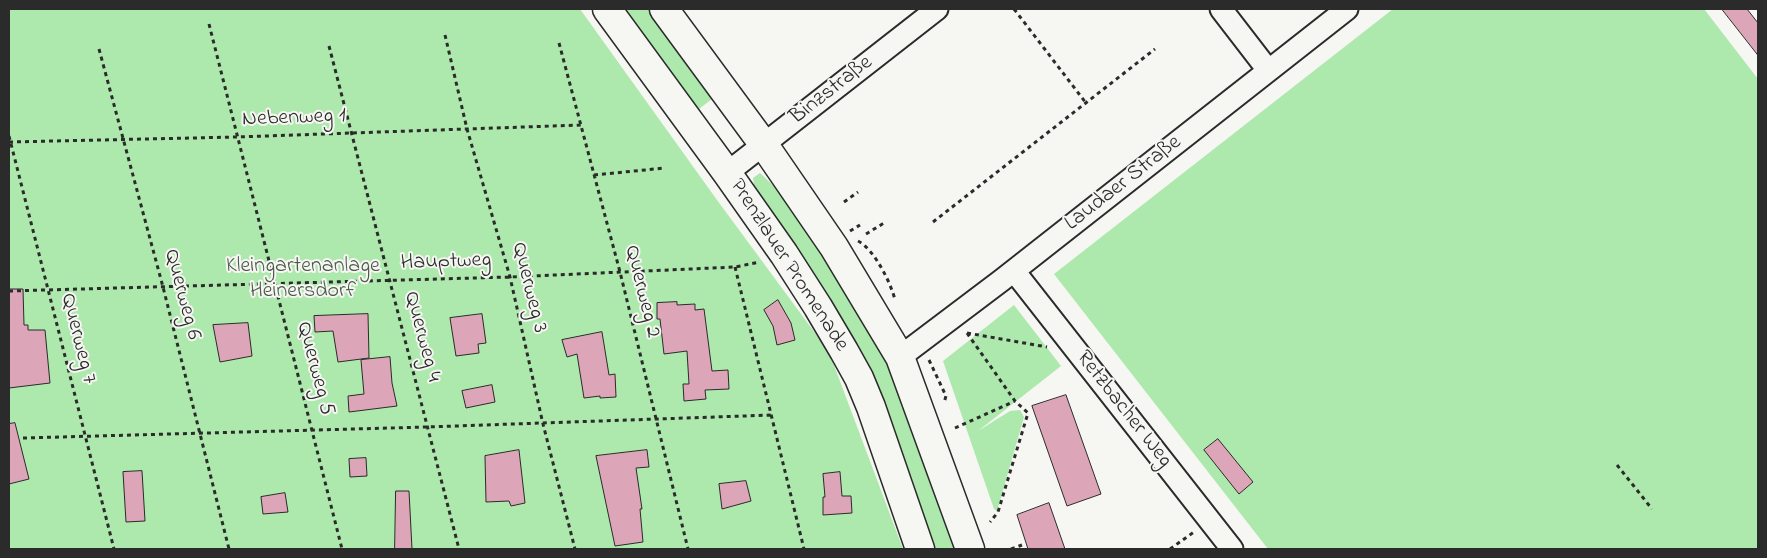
<!DOCTYPE html>
<html>
<head>
<meta charset="utf-8">
<style>
  body { margin:0 }
  #map { position:relative; width:1767px; height:558px; overflow:hidden; background:#f6f6f2; font-family:"Indie Flower",sans-serif }
  canvas { display:block }
  .frame { position:absolute; inset:0; border:10px solid #2b2b2b; pointer-events:none }
</style>
</head>
<body>
<div id="map">
<canvas width="1767" height="558"></canvas>
<div class="frame"></div>
</div>
<script>
const ctx = document.querySelector('canvas').getContext('2d');
ctx.lineJoin = 'round';
function paint(path, color) {
  ctx.fillStyle = color;
  ctx.fill(path, 'evenodd');
}
function stroke(path, color, width, dash) {
  ctx.strokeStyle = color;
  ctx.lineWidth = width;
  ctx.lineCap = dash ? 'butt' : 'round';
  ctx.setLineDash(dash || []);
  ctx.stroke(path);
}
function label(font, color, halo, rows, align = 'center') {
  ctx.font = font + ' "Indie Flower",sans-serif';
  ctx.lineWidth = 4;
  ctx.setLineDash([]);
  ctx.textBaseline = 'middle';
  ctx.strokeStyle = halo;
  ctx.fillStyle = color;
  for (const [text, x, y, turn = 0] of rows) {
    ctx.save();
    ctx.translate(x, y);
    ctx.rotate((+turn || 0) * Math.PI / 180);
    ctx.textAlign = isNaN(turn) ? turn : align;
    if (halo) ctx.strokeText(text, 0, 0);
    ctx.fillText(text, 0, 0);
    ctx.restore();
  }
}
const green = new Path2D(`
  M 9,9 L 580,9 L 717,200 L 829,352 L 903,549 L 9,549 Z
  M 620,9 L 652,9 L 716,96 L 695,112 Z
  M 1393,9 L 1704,9 L 1758,79 L 1758,549 L 1268,549 L 1054,274 Z
  M 760,173 L 782,194 L 808,226 L 896,371 L 959,549 L 930,549 L 756,196 L 753,178 Z
  M 1014,305 L 1061,366 L 978,431 L 1010,411 L 1020,410 L 1024,417 L 997,511 L 994,509 L 943,361 Z`);
const building = new Path2D(`
  M 1722,9 L 1747,9 L 1758,23 L 1758,55 Z
  M 9,289 L 23,289 L 24,325 L 28,325 L 28,330 L 45,330 L 50,383 L 9,388 Z
  M 778,300 L 791,323 L 795,340 L 777,345 L 773,326 L 764,310 Z
  M 677,302 L 677,305 L 695,304 L 695,310 L 704,309 L 712,371 L 728,370 L 729,389 L 705,390 L 706,399 L 684,401 L 683,384 L 689,384 L 687,351 L 664,354 L 660,319 L 657,319 L 657,303 Z
  M 368,314 L 369,358 L 338,362 L 333,331 L 315,332 L 314,316 Z
  M 482,314 L 486,343 L 478,344 L 479,353 L 456,356 L 450,318 Z
  M 248,323 L 252,356 L 220,362 L 213,325 Z
  M 602,332 L 609,375 L 615,374 L 616,397 L 600,398 L 600,396 L 584,398 L 577,354 L 567,357 L 562,340 Z
  M 390,357 L 392,383 L 397,406 L 349,412 L 348,396 L 364,394 L 361,360 Z
  M 492,385 L 495,402 L 466,408 L 462,391 Z
  M 1066,395 L 1101,494 L 1067,506 L 1032,406 Z
  M 15,423 L 29,479 L 9,484 L 9,424 Z
  M 1218,439 L 1253,482 L 1239,494 L 1204,450 Z
  M 519,450 L 525,503 L 511,506 L 509,501 L 486,502 L 485,456 Z
  M 647,450 L 649,467 L 636,468 L 642,509 L 640,509 L 643,542 L 615,546 L 596,456 Z
  M 366,458 L 367,476 L 350,477 L 349,459 Z
  M 142,471 L 145,521 L 126,522 L 123,472 Z
  M 840,472 L 842,496 L 851,496 L 852,513 L 823,515 L 823,497 L 825,497 L 823,474 Z
  M 746,481 L 751,501 L 722,509 L 719,484 Z
  M 396,491 L 409,491 L 412,549 L 395,549 Z
  M 285,493 L 288,512 L 263,514 L 261,497 Z
  M 1049,503 L 1065,549 L 1028,549 L 1017,515 Z`);
const path = new Path2D(`
  M 1014,9 L 1086,103
  M 209,24 L 342,549
  M 445,35 L 467,129 L 510,277 L 543,424 L 575,549
  M 559,43 L 620,272 L 688,549
  M 329,46 L 459,549
  M 99,49 L 163,287 L 229,549
  M 9,136 L 114,549
  M 9,142 L 237,137 L 581,125
  M 594,175 L 665,168
  M 844,202 L 858,192
  M 933,222 L 1155,49
  M 850,231 L 860,225
  M 866,234 L 884,223
  M 858,241 C 874,249 891,283 895,300
  M 735,267 L 804,549
  M 9,291 L 510,277 L 735,267 L 760,262
  M 967,333 L 1015,401 L 1028,413 L 998,512 L 990,522
  M 967,333 L 1047,347
  M 929,360 L 946,396 L 944,403
  M 955,428 L 1015,401
  M 23,438 L 427,427 L 772,415
  M 1617,465 L 1652,509
  M 1011,549 L 1022,545
  M 1170,549 L 1194,532`);
const minor = new Path2D(`
  M 1221,9 L 1268,70
  M 727,173 L 937,9
  M 1014,271 L 1232,549
  M 900,357 L 1002,280 L 1347,9`);
const primary = new Path2D(`
  M 607,9 L 727,173 L 784,254 L 818,307 L 844,351 L 859,378 L 871,407 L 920,549
  M 664,9 L 764,145 L 834,247 L 900,357 L 970,549`);
const streetNames = [
  ["Binzstraße",832,91,-38],
  ["Nebenweg 1",294,119,-2],
  ["Laudaer Straße",1124,184,-38],
  ["Hauptweg",446,263,-2],
  ["Prenzlauer Promenade",788,266,57],
  ["Querweg 3",528,288,76],
  ["Querweg 2",641,292,76],
  ["Querweg 6",181,295,75],
  ["Querweg 4",421,337,75],
  ["Querweg 7",77,339,76],
  ["Querweg 5",314,369,75],
  ["Retzbacher Weg",1123,410,52]
];
const parkNames = [
  ["Kleingartenanlage",303,267],
  ["Heinersdorf",303,292]
];
paint(green, '#ade8ad');
paint(building, '#dda5b8');
stroke(building, '#2b2b2b', 1);
stroke(minor, '#2b2b2b', 25);
stroke(primary, '#2b2b2b', 31);
stroke(path, '#2b2b2b', 3, [4, 4]);
stroke(minor, '#f6f6f2', 21);
stroke(primary, '#f6f6f2', 28);
label('22px', '#2b2b2b', '#f6f6f2', streetNames);
label('22px', '#4c5a4c', '#f6f6f2', parkNames);
</script>
</body>
</html>
